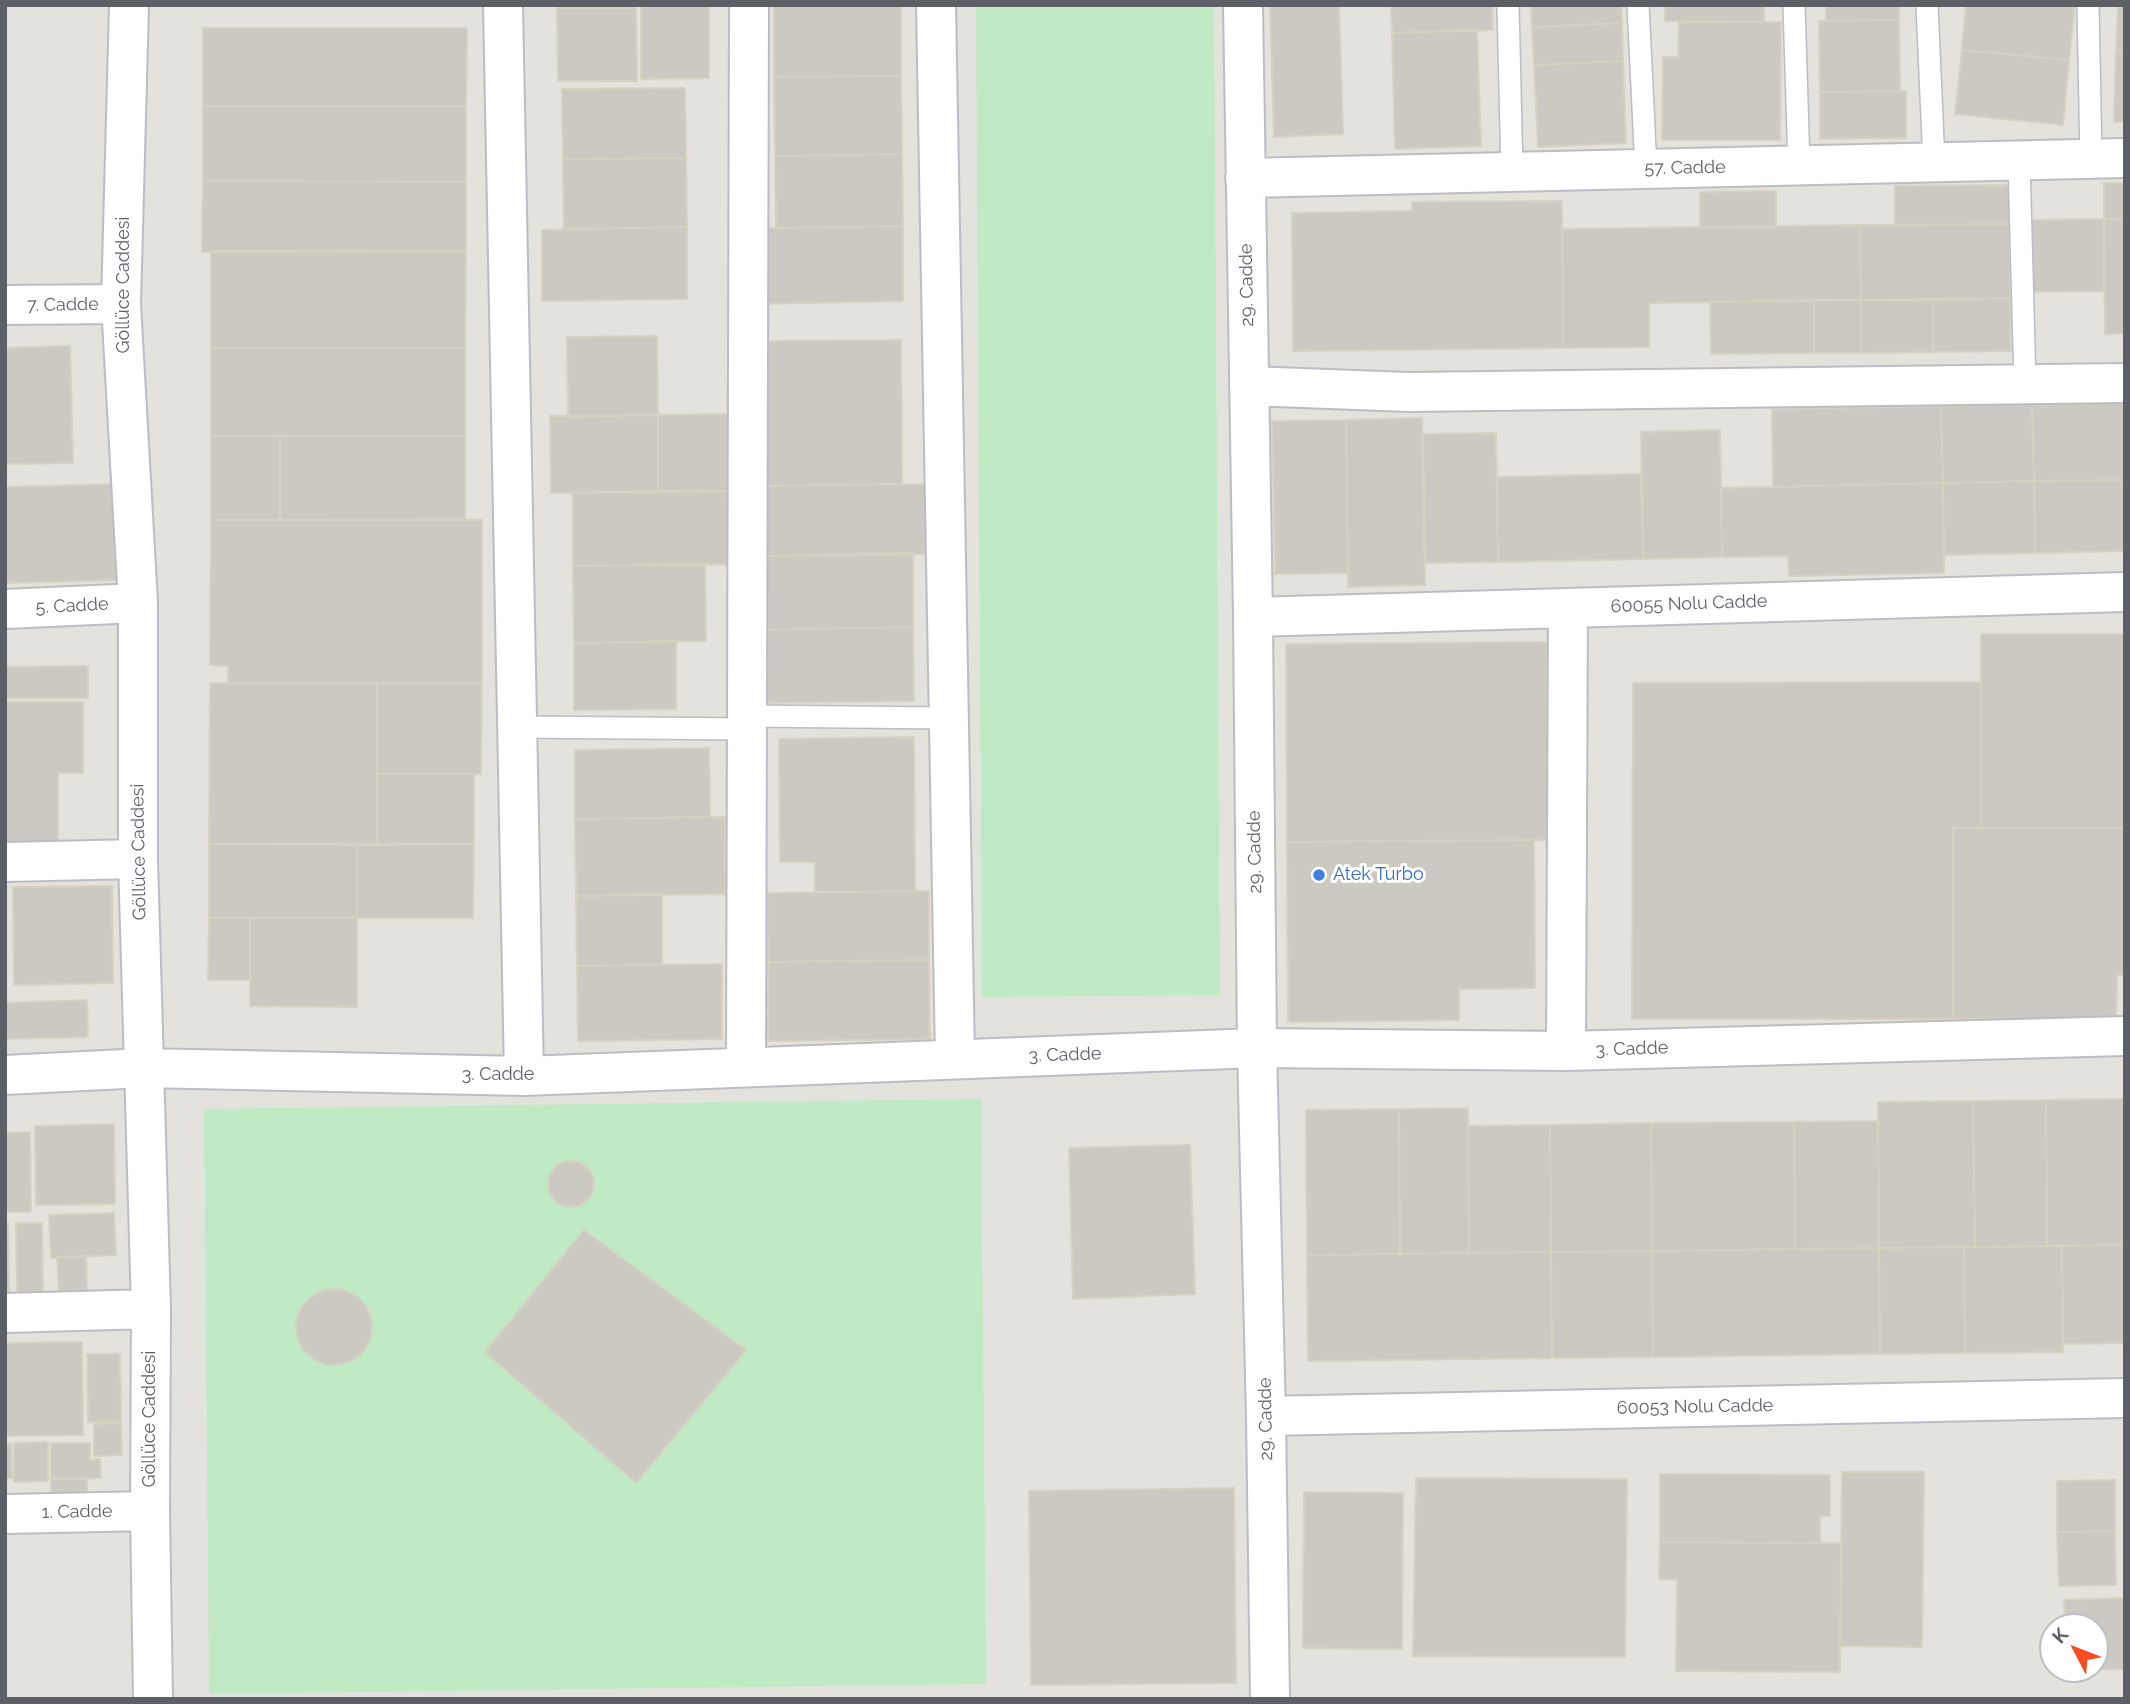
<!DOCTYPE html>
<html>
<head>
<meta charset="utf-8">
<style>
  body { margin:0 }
  #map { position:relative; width:2130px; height:1704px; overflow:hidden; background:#f0efe4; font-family:Raleway,sans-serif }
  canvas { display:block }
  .frame { position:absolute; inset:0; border:7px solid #5c5f66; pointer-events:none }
  .north { position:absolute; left:2039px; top:1613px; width:70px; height:70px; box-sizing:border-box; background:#fff; border:2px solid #bebfc2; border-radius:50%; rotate:312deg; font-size:19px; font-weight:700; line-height:28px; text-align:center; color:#5c5f66 }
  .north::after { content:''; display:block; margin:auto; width:24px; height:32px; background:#f94b21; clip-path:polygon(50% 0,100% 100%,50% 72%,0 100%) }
</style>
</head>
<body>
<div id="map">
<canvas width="2130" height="1704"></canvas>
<div class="frame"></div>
<div class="north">K</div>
</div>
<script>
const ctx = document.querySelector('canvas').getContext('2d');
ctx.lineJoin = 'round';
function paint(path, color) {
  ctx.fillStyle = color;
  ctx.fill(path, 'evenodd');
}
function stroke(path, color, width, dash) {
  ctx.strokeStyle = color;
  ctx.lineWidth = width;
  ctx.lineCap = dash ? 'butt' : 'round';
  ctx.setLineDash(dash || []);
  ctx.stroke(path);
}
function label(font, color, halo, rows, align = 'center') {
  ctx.font = font + ' Raleway,sans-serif';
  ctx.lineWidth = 6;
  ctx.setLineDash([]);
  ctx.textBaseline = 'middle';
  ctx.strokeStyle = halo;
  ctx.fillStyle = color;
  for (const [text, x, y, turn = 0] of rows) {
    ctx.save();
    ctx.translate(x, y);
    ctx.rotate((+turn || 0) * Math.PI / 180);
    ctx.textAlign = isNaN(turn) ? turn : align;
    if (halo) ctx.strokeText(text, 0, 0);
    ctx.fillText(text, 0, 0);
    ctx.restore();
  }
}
const industrial = new Path2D(`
  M 5,5 L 2125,5 L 2125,1699 L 5,1699 ZM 2053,1627 L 2095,1627 L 2095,1669 L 2053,1669 Z`);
const green = new Path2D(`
  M 976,5 L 1214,5 L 1220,995 L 982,997 Z
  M 981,1099 L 986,1684 L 209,1694 L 204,1109 Z`);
const building = new Path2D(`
  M 641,5 L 709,5 L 709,78 L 641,79 Z
  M 774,5 L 901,5 L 901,76 L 774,77 Z
  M 1270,5 L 1339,5 L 1343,134 L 1274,137 Z
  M 1391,5 L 1492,5 L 1493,30 L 1392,33 Z
  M 1531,5 L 1621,5 L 1622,23 L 1532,27 Z
  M 1665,5 L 1764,5 L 1764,22 L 1665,21 Z
  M 1826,5 L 1899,5 L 1899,20 L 1826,21 Z
  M 1966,5 L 2075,5 L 2069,60 L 1962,50 Z
  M 2118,5 L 2125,5 L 2125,50 L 2116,50 Z
  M 557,8 L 636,8 L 637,81 L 558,81 Z
  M 1899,20 L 1900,91 L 1820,92 L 1819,21 Z
  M 1679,22 L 1781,22 L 1780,140 L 1662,140 L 1663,57 L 1678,57 Z
  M 1622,23 L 1623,61 L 1534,65 L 1532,27 Z
  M 203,28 L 467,28 L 466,106 L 203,106 Z
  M 1477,30 L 1481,146 L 1395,149 L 1392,33 Z
  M 1962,50 L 2069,60 L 2063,125 L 1955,114 Z
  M 2116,50 L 2125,50 L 2125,122 L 2114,122 Z
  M 1623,61 L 1626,143 L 1538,147 L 1534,65 Z
  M 901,76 L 902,154 L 775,156 L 774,77 Z
  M 685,88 L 686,158 L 563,159 L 562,89 Z
  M 1900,91 L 1906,91 L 1906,138 L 1820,139 L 1820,92 Z
  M 203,106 L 466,106 L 466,182 L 203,181 Z
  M 902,154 L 903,226 L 776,228 L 775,156 Z
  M 686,158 L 687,227 L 564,229 L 563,159 Z
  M 203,181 L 466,182 L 466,251 L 202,252 Z
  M 2104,183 L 2125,183 L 2125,219 L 2104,219 Z
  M 2009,185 L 2010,224 L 1895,225 L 1895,186 Z
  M 1776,191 L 1776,227 L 1700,227 L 1700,192 Z
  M 1562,201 L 1563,348 L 1293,351 L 1292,213 L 1412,211 L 1412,202 Z
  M 2104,219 L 2104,291 L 2032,292 L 2032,220 Z
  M 2104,219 L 2125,219 L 2125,333 L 2105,334 Z
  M 2010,224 L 2010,298 L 1861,300 L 1860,225 Z
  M 1860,225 L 1861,300 L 1649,303 L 1649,347 L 1563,348 L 1562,229 Z
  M 903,226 L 903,301 L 758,304 L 758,228 Z
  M 687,227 L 687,299 L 542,301 L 542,230 Z
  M 211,251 L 466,251 L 465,348 L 211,348 Z
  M 2010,298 L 2011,351 L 1933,352 L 1933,300 Z
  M 1814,300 L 1861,300 L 1861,353 L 1814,353 Z
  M 1814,300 L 1814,353 L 1711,354 L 1710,302 Z
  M 1861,300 L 1933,300 L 1933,352 L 1861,353 Z
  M 657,336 L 658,415 L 568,417 L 567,337 Z
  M 901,340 L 902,484 L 757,486 L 755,341 Z
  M 70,346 L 73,463 L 5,464 L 5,348 Z
  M 211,348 L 465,348 L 465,436 L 211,436 Z
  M 2125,402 L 2125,480 L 2034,481 L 2032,404 Z
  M 2032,404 L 2034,481 L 1943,483 L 1941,406 Z
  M 1941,406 L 1943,483 L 1773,487 L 1772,409 Z
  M 735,414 L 736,491 L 658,491 L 658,415 Z
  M 658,415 L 658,491 L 551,493 L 550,416 Z
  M 1422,418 L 1425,585 L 1348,587 L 1346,420 Z
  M 1346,420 L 1348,573 L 1275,574 L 1272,421 Z
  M 1720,430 L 1722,557 L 1643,559 L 1641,432 Z
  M 1496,433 L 1498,562 L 1425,563 L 1423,434 Z
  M 211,436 L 280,436 L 280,520 L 211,520 Z
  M 280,436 L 465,436 L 465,519 L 280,520 Z
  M 1641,474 L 1643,559 L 1498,562 L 1497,477 Z
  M 2125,480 L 2125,551 L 2035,553 L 2034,481 Z
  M 2034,481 L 2035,553 L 1944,555 L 1943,483 Z
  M 1943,483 L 1944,573 L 1789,576 L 1788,556 L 1722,557 L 1721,488 Z
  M 119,484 L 121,580 L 5,583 L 5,487 Z
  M 928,484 L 928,554 L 757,556 L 757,486 Z
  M 736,491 L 736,564 L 573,566 L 573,493 Z
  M 211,520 L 482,520 L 482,683 L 228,683 L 228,666 L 210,665 Z
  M 913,553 L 913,627 L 758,630 L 757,556 Z
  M 705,565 L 706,641 L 574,643 L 573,566 Z
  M 913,627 L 914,701 L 759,703 L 758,630 Z
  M 1981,634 L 2125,634 L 2125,828 L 1981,828 Z
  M 676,641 L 676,709 L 574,710 L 574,643 Z
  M 1547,642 L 1548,840 L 1287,842 L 1286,644 Z
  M 88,666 L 88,698 L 5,698 L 5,667 Z
  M 1981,682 L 1981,828 L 1953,828 L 1953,1019 L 1632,1019 L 1633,683 Z
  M 210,683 L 377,683 L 377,845 L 209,844 Z
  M 377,683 L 482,683 L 481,774 L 377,774 Z
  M 5,702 L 83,702 L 83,773 L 58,773 L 58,849 L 5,849 Z
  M 914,737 L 915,891 L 815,892 L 815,862 L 780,862 L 779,739 Z
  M 709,748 L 710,817 L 575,819 L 575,750 Z
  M 377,774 L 474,774 L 474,844 L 377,845 Z
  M 725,817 L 725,894 L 576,896 L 575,819 Z
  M 1953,828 L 2125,828 L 2125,975 L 2117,975 L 2116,1018 L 1953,1019 Z
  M 1534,840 L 1535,988 L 1459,989 L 1459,1020 L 1288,1022 L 1287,842 Z
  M 209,844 L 357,844 L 357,918 L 209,918 Z
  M 357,844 L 474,844 L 473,918 L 357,918 Z
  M 112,886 L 113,983 L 14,985 L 13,887 Z
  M 929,891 L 929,960 L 768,962 L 767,893 Z
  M 662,894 L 662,965 L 577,966 L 576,896 Z
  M 209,918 L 250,918 L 250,980 L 208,980 Z
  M 250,918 L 357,918 L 357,1007 L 250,1006 Z
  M 929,960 L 930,1039 L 768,1041 L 768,962 Z
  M 722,964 L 722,1039 L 578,1041 L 577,966 Z
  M 87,1000 L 88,1037 L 5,1039 L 5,1003 Z
  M 2125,1099 L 2125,1245 L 2047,1246 L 2046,1100 Z
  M 2046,1100 L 2047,1246 L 1975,1247 L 1973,1101 Z
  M 1973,1101 L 1975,1247 L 1879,1248 L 1878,1102 Z
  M 1468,1108 L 1469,1253 L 1400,1254 L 1399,1109 Z
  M 1399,1109 L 1400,1254 L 1307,1255 L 1306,1110 Z
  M 1878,1121 L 1879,1248 L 1795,1249 L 1794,1122 Z
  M 1794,1122 L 1795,1249 L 1652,1251 L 1651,1123 Z
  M 1651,1123 L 1652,1251 L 1551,1252 L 1550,1125 Z
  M 114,1124 L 115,1204 L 36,1205 L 35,1126 Z
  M 1550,1125 L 1551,1252 L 1469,1253 L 1468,1126 Z
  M 30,1132 L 31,1212 L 5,1212 L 5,1133 Z
  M 1190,1145 L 1195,1294 L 1073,1299 L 1069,1148 Z
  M548 1184a23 23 0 1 1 46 0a23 23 0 1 1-46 0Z
  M 114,1213 L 116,1255 L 51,1258 L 49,1215 Z
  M 5,1223 L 8,1223 L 9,1292 L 5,1292 Z
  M 16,1223 L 42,1223 L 43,1293 L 17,1293 Z
  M 584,1230 L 746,1350 L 636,1483 L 485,1352 Z
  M 2125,1245 L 2125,1343 L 2063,1344 L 2062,1246 Z
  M 2062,1246 L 2063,1352 L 1965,1353 L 1964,1247 Z
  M 1964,1247 L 1965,1353 L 1880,1354 L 1879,1248 Z
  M 1879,1248 L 1880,1354 L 1653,1357 L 1652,1251 Z
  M 1652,1251 L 1653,1357 L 1552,1358 L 1551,1252 Z
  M 1551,1252 L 1552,1358 L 1308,1361 L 1307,1255 Z
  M 86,1256 L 87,1290 L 59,1291 L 57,1257 Z
  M296 1327a38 38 0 1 1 76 0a38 38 0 1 1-76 0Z
  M 82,1342 L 83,1435 L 5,1436 L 5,1343 Z
  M 87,1354 L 120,1354 L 121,1421 L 88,1422 Z
  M 121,1423 L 122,1455 L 94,1456 L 94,1424 Z
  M 48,1442 L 48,1481 L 14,1482 L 14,1443 Z
  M 51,1443 L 90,1443 L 90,1460 L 100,1459 L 101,1478 L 51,1479 Z
  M 5,1444 L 11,1444 L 12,1478 L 5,1478 Z
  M 1842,1472 L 1924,1472 L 1922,1647 L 1840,1646 Z
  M 1660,1474 L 1830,1475 L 1830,1516 L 1820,1516 L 1820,1543 L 1660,1542 Z
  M 1416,1478 L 1627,1479 L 1625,1657 L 1413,1656 Z
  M 51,1479 L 87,1479 L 87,1504 L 51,1504 Z
  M 2115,1480 L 2115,1531 L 2057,1532 L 2057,1481 Z
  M 1234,1488 L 1236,1683 L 1031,1685 L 1029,1491 Z
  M 1304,1492 L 1403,1493 L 1402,1649 L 1303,1648 Z
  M 2115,1531 L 2116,1585 L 2059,1586 L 2057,1532 Z
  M 1660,1542 L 1841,1543 L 1840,1672 L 1676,1671 L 1677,1580 L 1659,1579 Z
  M 2125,1598 L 2125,1669 L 2066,1670 L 2095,1669 L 2095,1627 L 2065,1627 L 2064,1600 Z`);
const service = new Path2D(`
  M 1508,5 L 1512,172
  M 1638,5 L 1646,169
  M 1794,5 L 1799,166
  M 1927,5 L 1934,163
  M 2088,5 L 2091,159
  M 2019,161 L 2025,384
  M 747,716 L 948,718
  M 517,727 L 747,729`);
const minor = new Path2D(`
  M 129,5 L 121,304 L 138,603 L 138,859 L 151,1309 L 150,1511 L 153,1699
  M 503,5 L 524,1076
  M 936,5 L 955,1059
  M 1243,5 L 1253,617 L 1257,1048 L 1266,1416 L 1270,1699
  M 1245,178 L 2125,158
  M 5,305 L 121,304
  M 1249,386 L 1409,392 L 2125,383
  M 5,609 L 138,603
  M 1253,617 L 2125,592
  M 5,862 L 138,859
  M 1566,1051 L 1568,608
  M 746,1067 L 749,5
  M 5,1075 L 144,1068 L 524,1076 L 1257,1048 L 1566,1051 L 2125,1036
  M 5,1313 L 151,1309
  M 1266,1416 L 2125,1398
  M 5,1514 L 150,1511`);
const markers = [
  [1319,875,7,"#3f7fe0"]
];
const streetNames = [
  ["57. Cadde",1685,168,-1],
  ["Göllüce Caddesi",124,285,-90],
  ["29. Cadde",1247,285,-91],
  ["7. Cadde",63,305,-1],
  ["60055 Nolu Cadde",1689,604,-2],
  ["5. Cadde",72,606,-3],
  ["Göllüce Caddesi",139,852,-91],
  ["29. Cadde",1255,852,-91],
  ["3. Cadde",1632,1049,-2],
  ["3. Cadde",1065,1055,-2],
  ["3. Cadde",498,1075],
  ["60053 Nolu Cadde",1695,1407,-1],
  ["Göllüce Caddesi",150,1419,-90],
  ["29. Cadde",1266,1419,-91],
  ["1. Cadde",77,1512,-1]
];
const shopNames = [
  ["Atek Turbo",1333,875]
];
paint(industrial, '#e4e2dc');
paint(green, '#bfeac4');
paint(building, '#cbc9c1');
stroke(building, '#d5d2c2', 2);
stroke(service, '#bcbdc4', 24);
stroke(minor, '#bcbdc4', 42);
stroke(service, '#fff', 21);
stroke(minor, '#fff', 38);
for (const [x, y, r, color] of markers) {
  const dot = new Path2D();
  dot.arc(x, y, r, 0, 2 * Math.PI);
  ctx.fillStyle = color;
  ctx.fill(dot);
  stroke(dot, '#fff', 2.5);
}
label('18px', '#5c5f66', '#fff', streetNames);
label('18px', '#366cbe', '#fff', shopNames, 'left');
</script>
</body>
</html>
